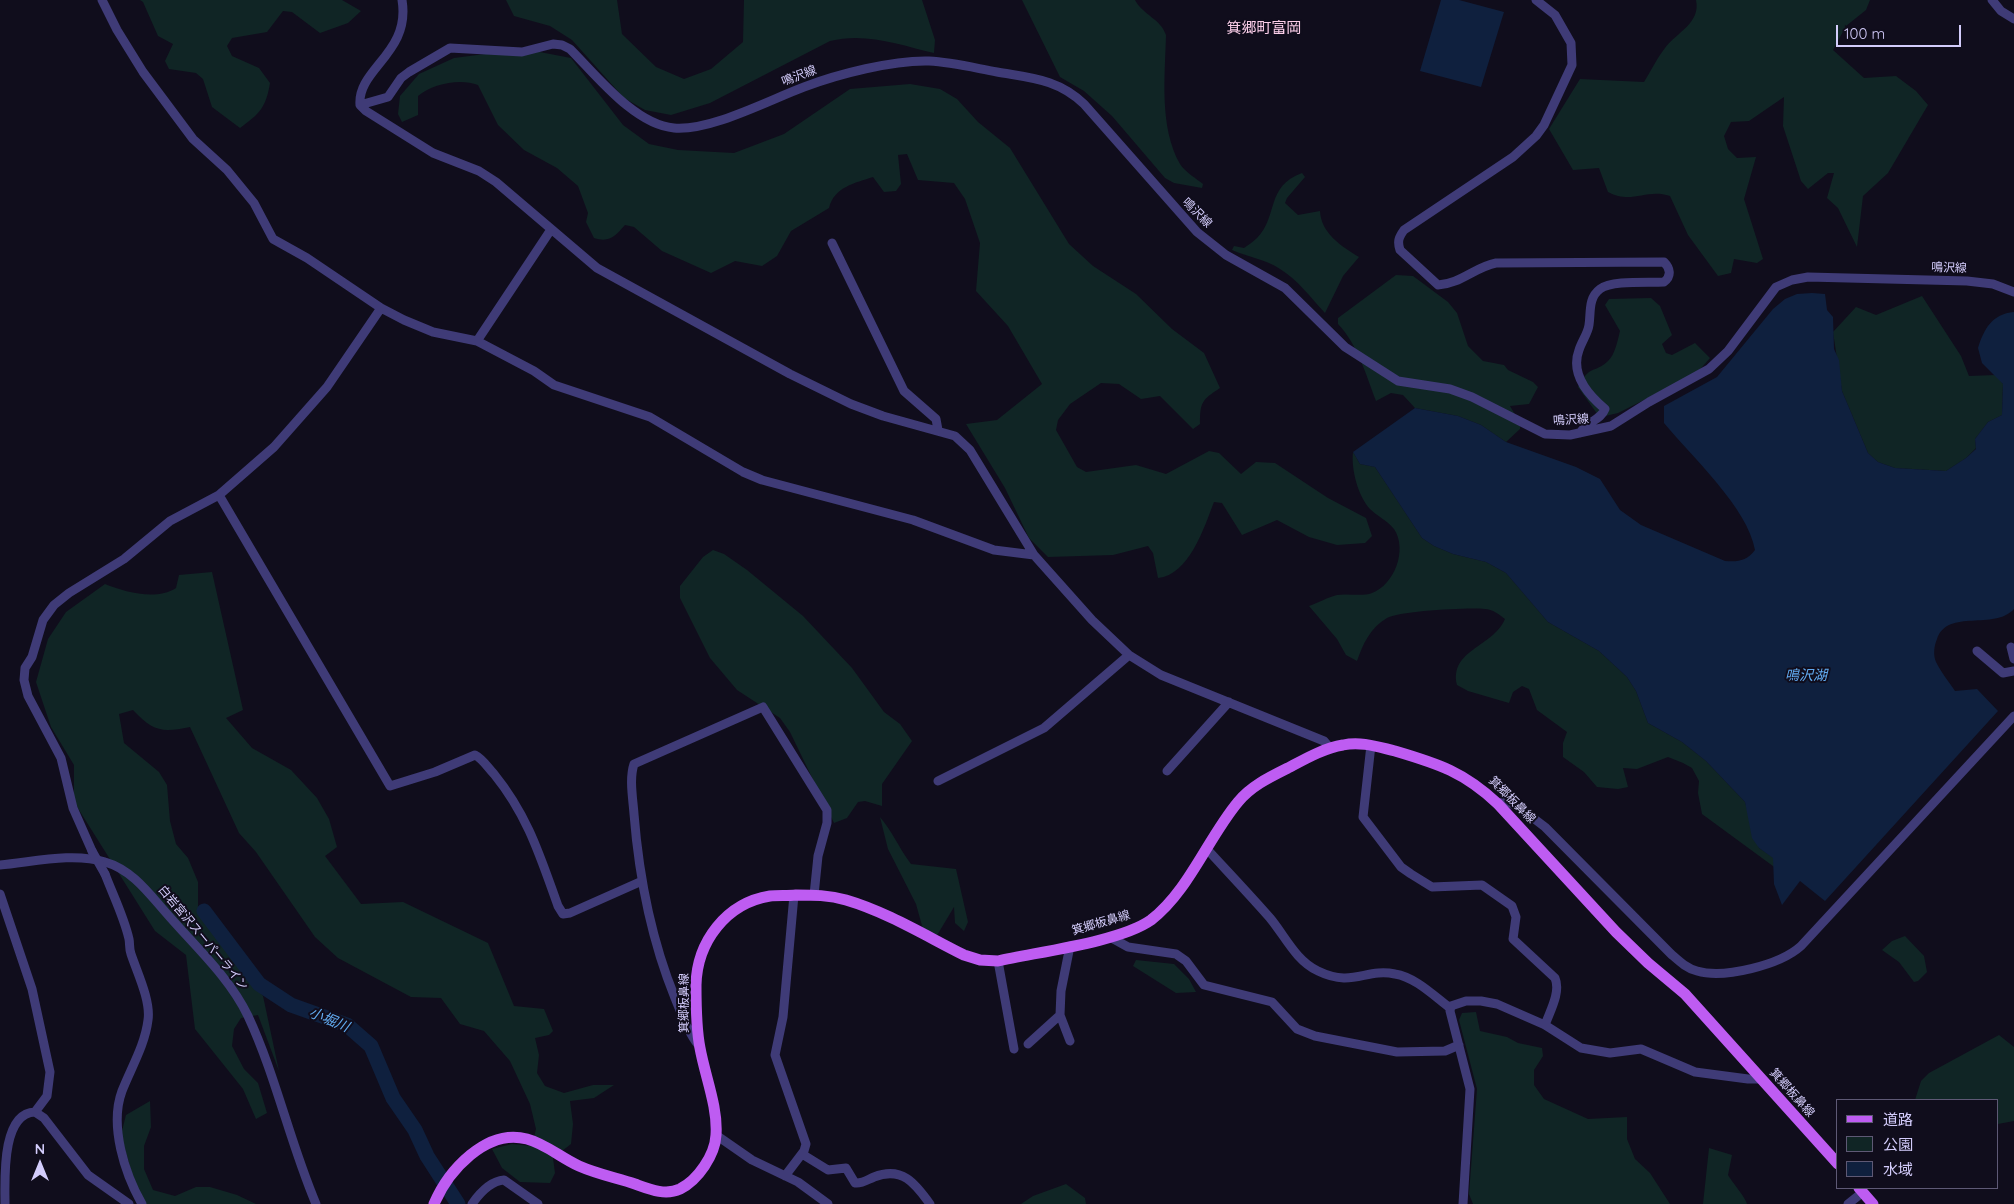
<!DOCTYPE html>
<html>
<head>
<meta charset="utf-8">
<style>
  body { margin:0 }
  #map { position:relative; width:2014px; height:1204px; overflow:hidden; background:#100d1c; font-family:Quicksand,"Noto Sans JP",sans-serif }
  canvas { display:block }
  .legend { position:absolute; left:1836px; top:1099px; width:162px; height:90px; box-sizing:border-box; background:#100d1c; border:1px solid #5e5975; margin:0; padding:6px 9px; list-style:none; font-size:15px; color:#d3ccfb }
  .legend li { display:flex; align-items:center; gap:10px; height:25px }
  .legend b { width:25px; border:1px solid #5e5975 }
  .north { position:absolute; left:15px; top:1139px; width:50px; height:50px; -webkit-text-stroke:4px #100d1c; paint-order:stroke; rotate:0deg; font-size:14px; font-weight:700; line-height:20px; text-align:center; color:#d3ccfb }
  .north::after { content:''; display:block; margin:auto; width:18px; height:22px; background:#d3ccfb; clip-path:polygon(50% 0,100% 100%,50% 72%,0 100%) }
  .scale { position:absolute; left:1836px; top:25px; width:125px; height:22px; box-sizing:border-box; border:2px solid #d3ccfb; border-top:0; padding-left:6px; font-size:15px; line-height:18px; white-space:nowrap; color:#d3ccfb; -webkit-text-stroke:4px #100d1c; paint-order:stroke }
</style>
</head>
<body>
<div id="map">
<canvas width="2014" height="1204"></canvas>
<ul class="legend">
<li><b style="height:6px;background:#be5cf2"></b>道路</li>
<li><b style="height:14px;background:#102525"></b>公園</li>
<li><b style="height:14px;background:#0f203e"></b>水域</li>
</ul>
<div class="north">N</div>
<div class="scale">100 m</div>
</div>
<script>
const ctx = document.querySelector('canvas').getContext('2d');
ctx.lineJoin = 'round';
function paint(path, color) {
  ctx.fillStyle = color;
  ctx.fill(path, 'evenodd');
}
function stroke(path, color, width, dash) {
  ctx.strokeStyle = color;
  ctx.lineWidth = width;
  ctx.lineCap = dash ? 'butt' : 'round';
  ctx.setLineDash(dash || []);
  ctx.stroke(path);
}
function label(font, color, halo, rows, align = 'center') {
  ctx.font = font + ' Quicksand,"Noto Sans JP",sans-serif';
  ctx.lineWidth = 4;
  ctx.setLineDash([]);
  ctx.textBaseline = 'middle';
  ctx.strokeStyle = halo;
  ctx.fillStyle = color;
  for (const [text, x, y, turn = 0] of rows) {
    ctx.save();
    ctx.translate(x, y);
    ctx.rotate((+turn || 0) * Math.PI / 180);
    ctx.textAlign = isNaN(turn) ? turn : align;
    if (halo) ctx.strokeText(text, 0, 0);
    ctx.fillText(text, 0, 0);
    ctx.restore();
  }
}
const green = new Path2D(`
  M 140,0 L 342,0 L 361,11 L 348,23 L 320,33 L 292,12 L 283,11 L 267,32 L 232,38 L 227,46 L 232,56 L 259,68 L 270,83 C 266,108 259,114 240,128 L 212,107 L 203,79 L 196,73 L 169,69 L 165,61 L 173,44 L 158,36 L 143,2 Z
  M 506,0 L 617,0 L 622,34 L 656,67 L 684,79 L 711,69 L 743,42 L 744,0 L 922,0 L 935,40 L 934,53 C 900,45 866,32 830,41 L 710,103 L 671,115 L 645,110 L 624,98 L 572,40 L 550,26 L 514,16 Z
  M 1022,0 L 1135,0 C 1143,15 1161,19 1166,35 C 1165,76 1159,127 1180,164 C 1185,172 1197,179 1203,184 L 1202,188 L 1174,183 L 1165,178 L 1112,116 L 1084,91 L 1060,77 Z
  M 1696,0 L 1870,0 L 1866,10 L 1846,26 L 1833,50 L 1864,78 L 1896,76 L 1916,91 L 1928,105 L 1888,173 L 1863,196 L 1857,247 L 1838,208 L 1827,198 L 1834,173 L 1828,173 L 1808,189 L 1801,181 L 1783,126 L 1784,97 L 1749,121 L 1731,122 L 1724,136 L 1728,149 L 1737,158 L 1756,157 L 1744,199 L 1763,259 L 1757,263 L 1734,259 L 1731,273 L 1718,276 L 1688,235 L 1670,196 C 1646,188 1632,205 1608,192 L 1599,168 L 1573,170 L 1549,129 L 1580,79 L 1644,82 C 1651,71 1657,58 1665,48 C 1677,32 1701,23 1696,0 Z
  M 524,49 L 571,58 L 623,125 L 649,144 L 678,150 L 734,153 L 784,134 L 850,89 L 910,84 L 940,89 L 957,99 L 978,122 L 1010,148 L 1069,244 L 1093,266 L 1136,294 L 1172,329 L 1204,353 L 1220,388 C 1202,400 1200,402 1200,424 L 1193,429 L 1160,396 L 1141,399 L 1119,384 L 1101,383 L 1070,404 L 1058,420 L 1056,430 L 1077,467 L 1086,472 L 1136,465 L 1166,474 L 1209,451 L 1219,453 L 1241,474 L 1256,462 L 1275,463 L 1328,498 L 1366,518 L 1372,536 L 1365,543 L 1337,545 L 1309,537 L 1277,520 L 1242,535 L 1222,503 L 1214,502 C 1204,528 1189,575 1158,578 L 1153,553 L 1148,546 L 1113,555 L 1048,557 L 1029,538 L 1005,488 L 966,424 L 997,420 L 1042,384 L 1008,326 L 976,291 L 980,243 L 965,199 L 954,183 L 918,180 L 907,154 L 898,155 L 901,184 L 896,191 L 884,192 L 873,177 C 855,183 834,187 829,208 L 791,231 L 777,256 L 762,266 L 735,261 L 711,273 L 662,251 L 634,227 L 625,225 C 615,236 610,243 594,238 L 586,222 L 588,213 L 578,186 L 557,168 L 524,150 L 498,125 L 478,85 C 460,78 432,84 418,96 L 418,115 L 402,122 L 398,114 L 400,96 L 419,74 L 454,58 Z
  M 1302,173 L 1305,177 L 1287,198 L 1285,203 L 1298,215 L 1320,211 C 1321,233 1341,246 1359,257 L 1343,276 L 1325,313 C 1311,298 1297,279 1280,269 C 1265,259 1248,257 1232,250 L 1234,246 L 1244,248 C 1248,245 1253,242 1257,238 C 1279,215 1265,187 1302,173 Z
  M 1396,275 L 1413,276 L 1448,302 L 1457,313 L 1468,346 L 1483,361 L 1504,365 L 1508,370 L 1533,382 L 1538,387 L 1529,404 L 1510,406 L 1520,423 L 1520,429 L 1506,442 L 1481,425 L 1458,416 L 1415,408 L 1403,395 L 1391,393 L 1376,401 C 1366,375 1358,345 1338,324 L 1338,318 Z
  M 1922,296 L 1961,356 L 1969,376 L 1996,375 L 2003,384 L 2002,415 L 1988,422 L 1975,439 L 1976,448 L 1966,458 L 1946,471 L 1895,468 L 1878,462 L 1868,453 L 1842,391 L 1833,332 L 1856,307 L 1876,315 Z
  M 1651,298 L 1660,306 L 1672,335 L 1662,344 L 1666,353 L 1672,355 L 1695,343 L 1710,358 L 1696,374 L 1618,413 L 1605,416 L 1598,415 L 1578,387 C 1590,364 1594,374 1608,361 C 1615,355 1618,339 1620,331 L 1605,305 L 1609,299 Z
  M 1353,452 L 1360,464 L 1375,467 L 1422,538 L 1434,546 L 1453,554 L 1486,562 L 1506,573 L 1548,622 L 1599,651 L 1627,677 L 1636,691 L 1648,723 L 1682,742 L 1706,761 L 1745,802 L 1759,848 L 1774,858 L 1777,869 L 1702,814 L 1698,793 L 1699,781 L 1692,768 L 1683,763 L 1668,757 L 1637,769 L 1623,768 L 1628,787 L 1618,789 L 1597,787 L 1584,772 L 1563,757 L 1563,743 L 1567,732 L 1537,710 L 1529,689 L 1522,686 L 1513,692 L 1509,703 L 1468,691 L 1457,685 C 1449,650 1493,647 1505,619 C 1500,615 1492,609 1485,609 C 1470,607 1399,611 1387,618 C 1370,628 1363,644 1357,661 L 1346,655 L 1337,639 L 1309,606 C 1318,603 1328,597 1337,595 C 1348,593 1362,597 1372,593 C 1394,585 1408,550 1394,529 C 1388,521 1377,516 1370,509 C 1358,496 1351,469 1353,452 Z
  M 713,550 L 724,554 L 747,570 L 803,616 L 852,668 L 884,712 L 900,724 L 912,741 L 882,784 L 882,806 L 865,801 L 858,802 L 847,818 L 834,823 L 790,732 L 780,718 L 737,690 L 710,658 L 680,598 L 680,586 L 703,557 Z
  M 212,572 L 243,710 L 226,718 L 252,748 L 291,770 L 317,798 L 329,819 L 337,847 L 325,856 L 361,904 L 403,902 L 488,943 L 514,1006 L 544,1009 L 553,1031 L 549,1035 L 535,1038 L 539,1055 L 537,1073 L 545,1086 L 564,1093 L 593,1085 L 614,1085 L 594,1098 L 570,1101 L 573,1124 L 571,1144 L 553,1158 L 555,1173 L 550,1183 L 520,1182 L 502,1168 L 492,1149 L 512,1144 L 532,1146 L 536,1129 L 530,1104 L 510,1061 L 484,1031 L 460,1024 L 441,998 L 411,997 L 338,958 L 315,937 L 256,852 L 239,833 L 190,727 C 161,733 153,731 133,710 L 119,714 L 124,743 L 159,772 L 167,785 L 170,821 L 176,844 L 188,858 L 198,882 L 198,911 L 263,996 L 279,1071 L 258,1015 L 241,1018 L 234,1029 L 232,1046 L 244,1069 L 258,1083 L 267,1113 L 256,1119 L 243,1089 L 195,1029 L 186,955 L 155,931 L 74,802 L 74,765 L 51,727 L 36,682 L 48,639 L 66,612 L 105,584 C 125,592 156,601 176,588 L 179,575 Z
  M 880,817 C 892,831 899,848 911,864 L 956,869 L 968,922 L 964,931 L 955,923 L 954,907 L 936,937 L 924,933 L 916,904 L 888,849 Z
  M 1905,936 L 1924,956 L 1927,972 L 1918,981 L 1914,982 L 1899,962 L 1882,950 L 1892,941 Z
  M 1136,960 L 1174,964 L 1189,979 L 1196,992 L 1176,993 L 1133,966 Z
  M 1476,1012 L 1480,1031 L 1507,1037 L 1518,1043 L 1542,1048 L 1543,1056 L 1534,1070 L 1534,1085 L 1544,1099 L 1588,1119 L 1627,1117 L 1627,1139 L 1635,1159 L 1650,1173 L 1670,1204 L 1473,1204 L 1469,1194 L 1477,1089 L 1459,1020 L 1462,1013 Z
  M 1999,1035 L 2014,1047 L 2014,1121 L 1998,1124 L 1998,1100 L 1915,1100 L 1921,1081 L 1929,1073 Z
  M 150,1101 L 151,1127 L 144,1146 L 144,1169 L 153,1190 L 175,1196 L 196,1187 L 210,1187 L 237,1195 L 256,1204 L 146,1204 L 135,1184 L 121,1135 L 126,1115 Z
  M 1709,1148 L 1732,1155 L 1728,1175 C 1732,1182 1746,1198 1747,1204 L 1703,1204 Z
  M 1066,1184 L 1085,1198 L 1086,1204 L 1021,1204 L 1033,1196 Z`);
const water = new Path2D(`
  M 1441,0 L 1459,0 L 1504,12 L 1481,87 L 1420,71 Z
  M 1812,293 L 1825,294 L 1827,310 L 1833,317 L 1834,349 L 1839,360 L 1842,391 L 1868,453 L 1878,462 L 1895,468 L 1946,471 L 1966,458 L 1976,449 L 1975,439 L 1988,422 L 2002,415 L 2003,384 L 1982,363 L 1978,348 C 1984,329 1992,314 2014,312 L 2014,609 C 1994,631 1948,608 1937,639 C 1934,646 1933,655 1936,662 C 1941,672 1949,682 1955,691 L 1977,689 L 1998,711 L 1825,901 L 1800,881 L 1782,905 L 1774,884 L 1773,858 L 1759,848 L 1752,838 L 1745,802 L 1706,761 L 1682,742 L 1648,723 L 1636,691 L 1627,677 L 1599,651 L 1548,622 L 1506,573 L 1486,562 L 1453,554 L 1434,546 L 1422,538 L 1375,467 L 1360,464 L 1353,452 L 1415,408 L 1458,416 L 1481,425 L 1506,442 L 1576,467 L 1600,479 L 1620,510 L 1641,525 L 1725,561 C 1738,562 1747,561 1755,550 C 1748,508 1692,457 1664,423 L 1664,406 L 1717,377 L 1773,309 L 1785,299 L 1797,294 Z`);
const river = new Path2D(`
  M 204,911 L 259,984 L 291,1005 L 347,1025 L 371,1046 L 393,1098 L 415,1130 L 427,1156 L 458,1204`);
const minor = new Path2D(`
  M 102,0 L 117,30 L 143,72 L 193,139 L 227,170 L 254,203 L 273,239 L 307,258 L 381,308 L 404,320 L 433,332 L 477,341 L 534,371 L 554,385 L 650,417 L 743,472 L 762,480 L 913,520 L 994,550 L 1034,555
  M 402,0 C 411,53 357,69 360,105 L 366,111 L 433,153 L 479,171 L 496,182 L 597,268 L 790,374 L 851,404 L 883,416 L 955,436 L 970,450 L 1034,555 L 1092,620 L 1129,655 L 1161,675 L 1324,741 L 1330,748
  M 1536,0 L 1555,15 L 1571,43 L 1572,65 L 1544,125 L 1536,136 L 1513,157 L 1404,230 C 1399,237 1397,241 1400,250 L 1438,285 C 1460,284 1475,267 1496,263 L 1664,262 C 1670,268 1672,276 1664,282 C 1648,283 1612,280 1600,289 C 1588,298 1591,312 1589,325 C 1588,333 1582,341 1579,350 C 1570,374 1587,394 1605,409 C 1601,420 1586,422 1580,433
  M 1992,0 L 2001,11 L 2014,19
  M 360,105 L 388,97 L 401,78 L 409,72 L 450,48 L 522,52 L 553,44 L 562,45 L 570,49 C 596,75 635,125 674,128 C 711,131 769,100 804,87 C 838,74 893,60 929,61 C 952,62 975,68 997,72 C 1031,78 1058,79 1084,104 L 1197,232 L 1226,255 L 1285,288 L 1345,347 L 1398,381 L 1450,389 L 1472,397 L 1545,434 L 1570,435 L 1611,426 L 1649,402 L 1709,369 L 1728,351 L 1776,287 L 1792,280 L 1808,277 L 1967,281 L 1993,284 L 2014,292
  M 832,243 L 904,391 L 936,419 L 938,430
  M 477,341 L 550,231
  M 219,495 L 390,786 L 435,772 L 475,755 C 483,759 488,768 494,774 C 528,816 540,856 558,906 L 563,914 L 570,913 L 642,881
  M 2011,647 L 2014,659
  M 1977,651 L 2003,673 L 2014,671
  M 1371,745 L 1363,817 L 1401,867 L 1411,874 L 1432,887 L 1482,885 L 1512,906 L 1516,917 L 1513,939 L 1555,978 C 1561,992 1550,1011 1545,1025
  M 1167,771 L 1229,702
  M 938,781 L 1044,728 L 1129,655
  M 1498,804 L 1506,801 L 1520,808 L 1545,827 L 1671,954 C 1679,961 1686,968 1697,971 C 1724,979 1780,965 1801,946 L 2014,716
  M 1206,848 C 1227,871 1249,894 1270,918 C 1285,936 1296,961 1318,971 C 1353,988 1365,968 1395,974 C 1415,977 1434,996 1450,1008
  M 92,851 L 73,808 L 61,758 L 28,696 L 24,680 L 25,668 L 32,657 L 43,620 L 54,605 L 69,593 L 124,559 L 170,521 L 219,495 L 274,447 L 327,387 L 381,308
  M 0,865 C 33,862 73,852 105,862 C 133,870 150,895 168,915 C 195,946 230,978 248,1016 C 276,1076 290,1143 316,1204
  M 105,874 C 113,895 124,917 129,939 C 130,944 129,949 131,954 C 137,972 151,1001 148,1020 C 145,1045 131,1068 122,1091 C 109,1126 125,1174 142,1204
  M 0,894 L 32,989 L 50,1072 L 47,1096 L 35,1112
  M 1110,937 L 1128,947 L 1176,954 L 1186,961 L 1204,985 L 1272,1002 L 1297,1029 L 1315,1036 L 1397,1052 L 1445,1051 L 1459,1045
  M 998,961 L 1014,1049
  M 1070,1041 L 1060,1015 L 1061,991 L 1070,946
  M 1028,1044 L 1060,1015
  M 699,1046 C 688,1032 682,1015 675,998 C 651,939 639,877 634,814 C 633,799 629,779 634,764 L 763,707 L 827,810 L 827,823 L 818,856 L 814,895
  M 716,1135 L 752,1160 L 798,1182 L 828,1204
  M 802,1154 L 828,1170 L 846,1168 L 855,1183 C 862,1184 867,1180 874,1177 C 902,1166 915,1183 930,1204
  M 785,1176 L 804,1151 L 806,1144 L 775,1055 L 783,1017 L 794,895
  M 5,1204 C 5,1181 1,1113 35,1112 L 44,1118 L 88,1175 L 129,1204
  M 472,1204 C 479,1194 491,1181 504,1180 L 538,1204
  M 1463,1204 L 1470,1089 L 1450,1011 L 1451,1006 L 1466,1001 L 1481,1001 L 1497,1004 L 1545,1025 L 1581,1048 L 1610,1053 L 1641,1049 L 1695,1072 L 1748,1079 L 1761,1079
  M 1848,1204 L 1863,1192`);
const major = new Path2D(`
  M 1859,1188 L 1873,1204
  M 434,1204 C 448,1171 486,1128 527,1139 C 546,1144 561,1158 579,1166 C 597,1174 617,1178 635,1184 C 649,1189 665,1196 680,1189 C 698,1180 715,1155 716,1135 C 718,1107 705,1076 700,1048 C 696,1028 696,1006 696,985 C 697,942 726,903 770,896 C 778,895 787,896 796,895 C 813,895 829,895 846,900 C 887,912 926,936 964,955 L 980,960 L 998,961 C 1037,952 1120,942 1151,920 C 1188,892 1208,838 1238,802 C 1251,786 1270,777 1288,768 C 1305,759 1324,748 1343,745 C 1361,741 1378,747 1395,751 C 1439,764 1464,772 1498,804 L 1616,932 L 1648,963 L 1685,994 L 1838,1164`);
const minorBridge = new Path2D(`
  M 92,851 L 105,874`);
const streetNames = [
  ["鳴沢線",799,76,-21],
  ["鳴沢線",1197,213,45],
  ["鳴沢線",1949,268,2],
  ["鳴沢線",1571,420,-4],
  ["箕郷板鼻線",1512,800,45],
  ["箕郷板鼻線",1101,923,-16],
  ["白岩宮沢スーパーライン",203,938,50],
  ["箕郷板鼻線",684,1003,-90],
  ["箕郷板鼻線",1792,1093,48]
];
const waterNames = [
  ["鳴沢湖",1806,676],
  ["小堀川",329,1020,23]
];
const quarterNames = [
  ["箕郷町富岡",1264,28]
];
paint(green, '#102525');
paint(water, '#0f203e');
stroke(river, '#0f203e', 15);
stroke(minor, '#3f3b77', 9);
stroke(major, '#be5cf2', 11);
stroke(minorBridge, '#3f3b77', 9);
label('12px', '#d3ccfb', '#100d1c', streetNames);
label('italic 14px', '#62acf2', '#100d1c', waterNames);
label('15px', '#fbcee9', '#100d1c', quarterNames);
</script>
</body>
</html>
